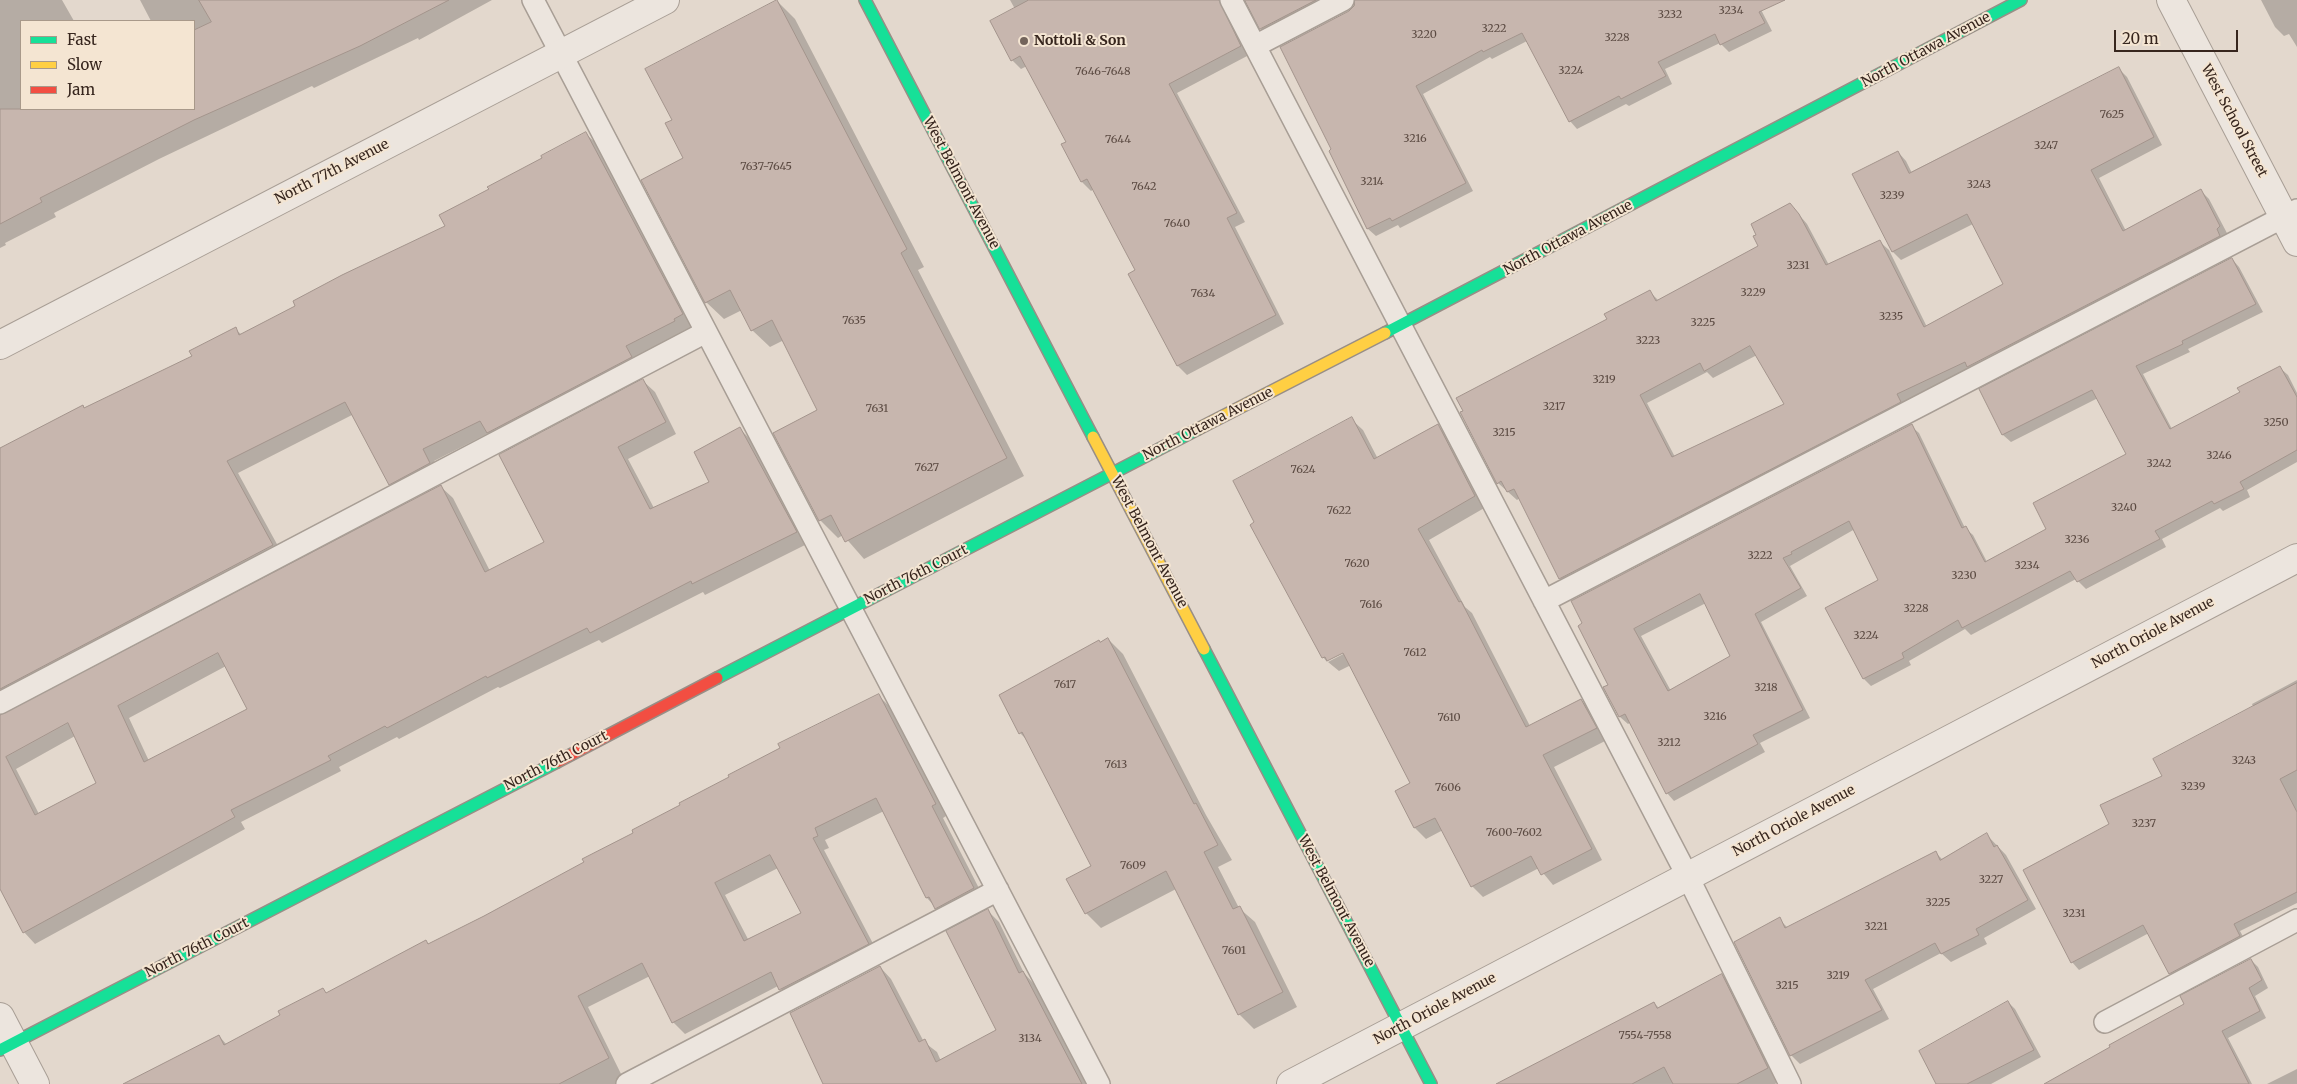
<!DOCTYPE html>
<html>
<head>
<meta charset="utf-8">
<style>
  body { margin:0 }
  #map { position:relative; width:2297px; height:1084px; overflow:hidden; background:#e3d8cd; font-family:Merriweather,serif }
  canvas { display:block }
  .legend { position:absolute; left:20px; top:20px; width:175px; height:90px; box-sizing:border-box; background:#f4e5d2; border:1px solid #a8998a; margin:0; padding:6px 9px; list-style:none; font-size:15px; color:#37261e }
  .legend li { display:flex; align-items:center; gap:10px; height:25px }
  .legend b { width:25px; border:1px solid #a8998a }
  .scale { position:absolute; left:2114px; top:30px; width:124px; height:22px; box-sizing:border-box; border:2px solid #37261e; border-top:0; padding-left:6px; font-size:15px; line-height:18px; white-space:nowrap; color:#37261e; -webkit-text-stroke:4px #f4e5d2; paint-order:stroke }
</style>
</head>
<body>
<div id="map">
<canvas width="2297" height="1084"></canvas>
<ul class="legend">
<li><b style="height:6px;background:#16e098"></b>Fast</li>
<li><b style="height:6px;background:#ffcf43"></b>Slow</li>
<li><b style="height:6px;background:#f24e42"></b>Jam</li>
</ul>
<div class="scale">20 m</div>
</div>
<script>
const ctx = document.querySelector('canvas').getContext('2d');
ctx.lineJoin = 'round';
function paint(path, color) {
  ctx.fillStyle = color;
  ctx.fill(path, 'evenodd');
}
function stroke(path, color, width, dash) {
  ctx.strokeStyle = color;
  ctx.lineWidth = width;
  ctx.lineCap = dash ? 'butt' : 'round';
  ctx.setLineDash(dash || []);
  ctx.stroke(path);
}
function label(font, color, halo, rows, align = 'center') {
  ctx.font = font + ' Merriweather,serif';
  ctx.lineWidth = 4;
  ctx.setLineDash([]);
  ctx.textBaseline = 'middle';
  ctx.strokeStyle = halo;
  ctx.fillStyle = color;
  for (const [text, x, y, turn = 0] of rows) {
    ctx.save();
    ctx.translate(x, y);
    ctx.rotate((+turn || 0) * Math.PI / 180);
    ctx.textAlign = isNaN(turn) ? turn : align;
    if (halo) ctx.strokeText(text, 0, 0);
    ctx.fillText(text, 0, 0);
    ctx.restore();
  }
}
const shadow = new Path2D(`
  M 0,0 L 62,0 L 74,21 L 21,21 L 21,109 L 194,109 L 194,21 L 151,21 L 140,0 L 492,0 L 419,40 L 418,38 L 314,88 L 312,86 L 159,159 L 54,213 L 56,217 L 5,243 L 6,245 L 0,248 Z
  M 1010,0 L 1166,0 L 1220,7 L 1229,16 L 1249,55 L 1177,93 L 1245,222 L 1235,227 L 1284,324 L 1187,375 L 1178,366 L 1130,274 L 1137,271 L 1094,189 L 1091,191 L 1082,182 L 1063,145 L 1068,142 L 1027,66 L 1021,69 L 1012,60 L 1015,9 Z
  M 1246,0 L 1338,0 L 1269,36 L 1261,28 Z
  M 1356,0 L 1756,0 L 1772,31 L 1729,52 L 1720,43 L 1665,69 L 1672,84 L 1629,106 L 1626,104 L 1577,129 L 1570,121 L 1527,41 L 1492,59 L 1490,57 L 1423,94 L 1473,191 L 1400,228 L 1398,225 L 1376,236 L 1368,229 L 1330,152 L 1333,149 L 1350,12 Z
  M 2261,0 L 2297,0 L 2297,47 L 2289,34 L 2284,36 L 2275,27 Z
  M 777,1 L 795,19 L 924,267 L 918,270 L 1024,476 L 864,559 L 843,535 L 838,538 L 820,520 L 819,410 L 784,340 L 770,347 L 752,330 L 742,310 L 724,319 L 706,302 L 685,159 L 673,120 Z
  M 2119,69 L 2127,77 L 2162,145 L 2099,178 L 2126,231 L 2201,191 L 2209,199 L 2228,235 L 1569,587 L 1560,578 L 1520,498 L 1517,500 L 1498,483 L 1608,319 L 1650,292 L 1658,300 L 1760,246 L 1790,204 L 1807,224 L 1829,265 L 1880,242 L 1889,250 L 1927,327 L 2005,284 L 1973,224 L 1901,260 L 1893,252 L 1898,152 L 1906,161 L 1912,173 ZM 1757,355 L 1785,404 L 1675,457 L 1647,403 L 1707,372 L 1713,378 Z
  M 586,134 L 598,145 L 694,326 L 684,331 L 686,333 L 500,444 L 489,433 L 434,461 L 441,475 L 401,496 L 390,484 L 352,415 L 238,473 L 284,557 L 0,712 L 0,450 L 193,357 L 235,329 L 242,335 L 446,227 L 490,190 Z
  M 2232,259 L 2239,267 L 2263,312 L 2188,349 L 2190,352 L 2143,374 L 2172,429 L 2241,393 L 2280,368 L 2288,375 L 2297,393 L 2297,462 L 2247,490 L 2250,497 L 2223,511 L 2220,508 L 2162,539 L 2166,547 L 2086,589 L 2076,579 L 1971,635 L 1965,629 L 1909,661 L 1911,665 L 1871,686 L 1864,679 L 1826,609 L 1880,580 L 1855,529 L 1790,566 L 1807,596 L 1761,622 L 1810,718 L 1760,743 L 1765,752 L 1674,801 L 1667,793 L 1631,722 L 1628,724 L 1620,717 L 1610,685 L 1579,626 L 1911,426 L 1919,433 L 1965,528 L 1973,535 L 1987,562 L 2048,529 L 2128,455 L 2098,398 L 2011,442 L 2003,435 L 1980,390 ZM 1706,603 L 1732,657 L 1671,691 L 1641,636 Z
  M 643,381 L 655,392 L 676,434 L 628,459 L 654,508 L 711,482 L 740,429 L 752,441 L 807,544 L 705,595 L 703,592 L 602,643 L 599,640 L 500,688 L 498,687 L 399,739 L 397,737 L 339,767 L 341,771 L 241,822 L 245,829 L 35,944 L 24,932 L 0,886 L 0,716 L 441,487 L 453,498 L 490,571 L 546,542 ZM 226,666 L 249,710 L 149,761 L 129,718 ZM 75,736 L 98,784 L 39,814 L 16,769 Z
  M 1351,419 L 1363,430 L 1378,459 L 1438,426 L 1449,437 L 1486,507 L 1429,540 L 1465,607 L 1472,613 L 1530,726 L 1581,700 L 1592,711 L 1607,740 L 1554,767 L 1602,860 L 1553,885 L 1539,868 L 1483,897 L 1472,886 L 1443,830 L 1426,839 L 1415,828 L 1396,792 L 1411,784 L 1351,665 L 1339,671 L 1328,662 L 1349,651 L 1348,649 L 1327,659 L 1327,662 L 1323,657 Z
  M 1108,639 L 1123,654 L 1206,815 L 1232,860 L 1218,867 L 1239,908 L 1255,922 L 1297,1007 L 1254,1029 L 1239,1014 L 1176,889 L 1101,928 L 1086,913 L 1093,866 L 1029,742 L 1020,733 L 1101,643 Z
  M 2297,680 L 2297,903 L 2240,931 L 2247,944 L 2177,980 L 2170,973 L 2149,933 L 2079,970 L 2072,962 L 2111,824 L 2163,777 L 2254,709 L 2252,704 Z
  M 878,695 L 890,707 L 946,816 L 943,818 L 985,900 L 947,920 L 927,898 L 884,811 L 825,840 L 829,848 L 824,850 L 879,955 L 792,1001 L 778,986 L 685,1034 L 673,1022 L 650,976 L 588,1007 L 626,1084 L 125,1084 L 219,1036 L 227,1045 L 282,1016 L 323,990 L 327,994 L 426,942 L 430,945 L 585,863 ZM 778,868 L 802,914 L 749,941 L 725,895 Z
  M 1986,834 L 2006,855 L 2036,909 L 1984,938 L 1987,944 L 1951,962 L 1941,953 L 1873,989 L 1889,1019 L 1800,1064 L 1791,1055 L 1779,919 L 1788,928 L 1936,853 L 1943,860 Z
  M 988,911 L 999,922 L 1024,973 L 1034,984 L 1087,1084 L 832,1084 L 880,967 L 891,979 L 924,1042 L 937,1052 L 941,1061 L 998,1031 Z
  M 2251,960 L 2258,967 L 2268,988 L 2255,996 L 2266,1018 L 2228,1038 L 2252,1084 L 2063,1084 Z
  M 1722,975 L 1735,989 L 1780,1081 L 1775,1084 L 1529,1084 L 1654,1003 L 1659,1008 Z
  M 2008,1002 L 2015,1009 L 2041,1057 L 1991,1084 L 1937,1084 Z
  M 2297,1069 L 2297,1084 L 2267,1084 Z`);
const building = new Path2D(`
  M 199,0 L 449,0 L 360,46 L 194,120 L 40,198 L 42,202 L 0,224 L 0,109 L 194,109 L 194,30 L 211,22 Z
  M 777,0 L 907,249 L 901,253 L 1007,458 L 845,542 L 831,515 L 819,521 L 773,433 L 817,410 L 772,320 L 751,331 L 730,290 L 705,303 L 641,180 L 683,158 L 665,123 L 672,120 L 645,69 Z
  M 1029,0 L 1219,0 L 1241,46 L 1169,84 L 1237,213 L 1227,218 L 1276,315 L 1177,366 L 1128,274 L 1135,270 L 1087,179 L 1081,182 L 1061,144 L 1066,142 L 1020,56 L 1011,61 L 990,21 Z
  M 1245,0 L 1316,0 L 1260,29 Z
  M 1355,0 L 1785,0 L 1759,12 L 1765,23 L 1720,45 L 1715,34 L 1658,62 L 1666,76 L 1621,99 L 1619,96 L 1569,122 L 1522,33 L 1483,52 L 1482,50 L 1416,86 L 1466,183 L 1392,221 L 1390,218 L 1367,229 L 1329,151 L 1331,149 L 1280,47 L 1349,11 L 1354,6 Z
  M 2119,67 L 2154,137 L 2091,170 L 2123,231 L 2201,189 L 2220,226 L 2217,229 L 2220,236 L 1967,367 L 1965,362 L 1897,394 L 1901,402 L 1559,579 L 1514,489 L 1507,492 L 1501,481 L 1497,484 L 1460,412 L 1463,411 L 1456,398 L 1607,319 L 1604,314 L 1650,290 L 1656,301 L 1758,246 L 1753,236 L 1756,235 L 1751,224 L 1790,203 L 1799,214 L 1826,265 L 1880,240 L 1924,327 L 2003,284 L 1967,214 L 1892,252 L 1852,174 L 1898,151 L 1909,173 ZM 1750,346 L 1784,404 L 1672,457 L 1640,395 L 1700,363 L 1704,371 Z
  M 586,132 L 683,314 L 674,319 L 675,321 L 626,346 L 632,357 L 487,433 L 480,421 L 423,449 L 430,463 L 389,485 L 345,402 L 227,461 L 273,545 L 0,689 L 0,448 L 83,405 L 84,408 L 192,356 L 189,351 L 236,327 L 239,335 L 295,306 L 293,301 L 342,275 L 445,226 L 439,215 L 489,189 L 487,187 L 542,158 L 541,156 Z
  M 2232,258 L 2256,304 L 2182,341 L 2183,344 L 2136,366 L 2170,429 L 2240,392 L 2237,388 L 2280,366 L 2297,397 L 2297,450 L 2240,482 L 2244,489 L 2214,504 L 2212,501 L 2155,531 L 2160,539 L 2077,582 L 2070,571 L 1962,628 L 1958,620 L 1902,653 L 1904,658 L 1863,679 L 1825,608 L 1878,580 L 1849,521 L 1791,552 L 1792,554 L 1783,558 L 1801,588 L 1755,614 L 1803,710 L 1753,735 L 1758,744 L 1666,794 L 1625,714 L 1619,717 L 1603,687 L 1608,685 L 1578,626 L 1582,623 L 1571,601 L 1912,424 L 1962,528 L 1966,526 L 1985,562 L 2046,529 L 2033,503 L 2126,454 L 2092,390 L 2002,435 L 1979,389 ZM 1700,594 L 1730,656 L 1668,691 L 1634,629 Z
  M 643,379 L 666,422 L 618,447 L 650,509 L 709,482 L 694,452 L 740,427 L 797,532 L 692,584 L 691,581 L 590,633 L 587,628 L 487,678 L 486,676 L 387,728 L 385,726 L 328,756 L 331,760 L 231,810 L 235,817 L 23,933 L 0,889 L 0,715 L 441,485 L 485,572 L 544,542 L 499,455 ZM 218,653 L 247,709 L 144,762 L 118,706 ZM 68,723 L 96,783 L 35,815 L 6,757 Z
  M 1352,417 L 1374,459 L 1438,424 L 1475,496 L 1418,529 L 1459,602 L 1461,601 L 1526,727 L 1581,699 L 1597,728 L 1543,755 L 1592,849 L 1541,875 L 1531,856 L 1471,887 L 1435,818 L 1414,828 L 1395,791 L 1410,783 L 1343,653 L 1327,661 L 1325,657 L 1322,658 L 1250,525 L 1254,522 L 1233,481 Z
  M 1108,638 L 1194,804 L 1196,803 L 1218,845 L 1204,852 L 1233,909 L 1240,906 L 1283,992 L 1238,1015 L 1166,871 L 1085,914 L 1066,879 L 1091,866 L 1022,732 L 1019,734 L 999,695 L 1099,640 L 1100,642 Z
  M 2297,683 L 2297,770 L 2280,779 L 2297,812 L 2297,892 L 2234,924 L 2240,936 L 2169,974 L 2143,925 L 2071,963 L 2023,870 L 2109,824 L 2100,805 L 2162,776 L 2153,759 Z
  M 879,694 L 936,804 L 932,806 L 974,888 L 935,909 L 929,897 L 926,898 L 876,798 L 815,828 L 818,836 L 813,838 L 869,944 L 779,990 L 771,972 L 672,1023 L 642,963 L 578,996 L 609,1058 L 559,1084 L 123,1084 L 219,1035 L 224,1045 L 280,1015 L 278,1011 L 323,988 L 326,993 L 426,940 L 428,944 L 484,916 L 584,862 L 582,859 L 633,833 L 632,830 L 680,805 L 679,803 L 729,777 L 728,775 L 780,748 L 778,744 ZM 770,855 L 801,913 L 744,941 L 715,883 Z
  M 1987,833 L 1994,847 L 1997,845 L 2028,900 L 1976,929 L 1979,935 L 1941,954 L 1935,943 L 1865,980 L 1882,1010 L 1790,1056 L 1734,942 L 1780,917 L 1785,928 L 1936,851 L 1940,860 Z
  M 988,909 L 1019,973 L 1023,971 L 1082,1084 L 823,1084 L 790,1013 L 880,966 L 919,1042 L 925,1039 L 936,1062 L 996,1030 L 946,931 Z
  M 2251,959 L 2262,980 L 2249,988 L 2260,1011 L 2222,1031 L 2249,1084 L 2044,1084 L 2110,1047 L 2109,1045 L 2184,1004 L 2180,996 Z
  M 1722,974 L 1768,1068 L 1737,1084 L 1673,1084 L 1664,1067 L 1632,1084 L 1496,1084 L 1654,1002 L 1657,1008 Z
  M 2008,1001 L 2034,1050 L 1967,1084 L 1936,1084 L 1919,1051 Z`);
const lane = new Path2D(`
  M 533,0 L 1099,1084
  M 1231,0 L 1688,877 L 1790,1084
  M 1255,46 L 1343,0
  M 1544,601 L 2297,210
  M 0,703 L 706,332
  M 2105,1022 L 2297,920
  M 627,1084 L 998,890`);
const street = new Path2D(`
  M 2171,0 L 2297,242
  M 0,345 L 665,0
  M 0,1017 L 35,1084
  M 1291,1084 L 2297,558`);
const fast = new Path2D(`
  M 865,0 L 1093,437
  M 1385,333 L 2021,0
  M 1204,649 L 1431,1084
  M 717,678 L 1198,429
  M 0,1050 L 557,762`);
const slow = new Path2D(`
  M 1198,429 L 1385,333
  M 1093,437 L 1204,649`);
const jam = new Path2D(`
  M 557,762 L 717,678`);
const markers = [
  [1024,41,5,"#73645b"]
];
const numberNames = [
  ["3234",1731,11],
  ["3232",1670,15],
  ["3222",1494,29],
  ["3220",1424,35],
  ["3228",1617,38],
  ["3224",1571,71],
  ["7646-7648",1103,72],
  ["7625",2112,115],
  ["3216",1415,139],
  ["7644",1118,140],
  ["3247",2046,146],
  ["7637-7645",766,167],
  ["3214",1372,182],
  ["3243",1979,185],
  ["7642",1144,187],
  ["3239",1892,196],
  ["7640",1177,224],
  ["3231",1798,266],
  ["3229",1753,293],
  ["7634",1203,294],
  ["3235",1891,317],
  ["7635",854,321],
  ["3225",1703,323],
  ["3223",1648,341],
  ["3219",1604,380],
  ["3217",1554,407],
  ["7631",877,409],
  ["3250",2276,423],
  ["3215",1504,433],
  ["3246",2219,456],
  ["3242",2159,464],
  ["7627",927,468],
  ["7624",1303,470],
  ["3240",2124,508],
  ["7622",1339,511],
  ["3236",2077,540],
  ["3222",1760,556],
  ["7620",1357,564],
  ["3234",2027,566],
  ["3230",1964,576],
  ["7616",1371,605],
  ["3228",1916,609],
  ["3224",1866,636],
  ["7612",1415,653],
  ["7617",1065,685],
  ["3218",1766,688],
  ["3216",1715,717],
  ["7610",1449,718],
  ["3212",1669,743],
  ["3243",2244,761],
  ["7613",1116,765],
  ["3239",2193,787],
  ["7606",1448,788],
  ["3237",2144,824],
  ["7600-7602",1514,833],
  ["7609",1133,866],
  ["3227",1991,880],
  ["3225",1938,903],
  ["3231",2074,914],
  ["3221",1876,927],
  ["7601",1234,951],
  ["3219",1838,976],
  ["3215",1787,986],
  ["7554-7558",1645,1036],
  ["3134",1030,1039]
];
const poiNames = [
  ["Nottoli & Son",1034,41]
];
const streetNames = [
  ["North Ottawa Avenue",1926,50,-28],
  ["West School Street",2234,121,62],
  ["North 77th Avenue",332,172,-27],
  ["West Belmont Avenue",961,183,62],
  ["North Ottawa Avenue",1568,238,-28],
  ["North Ottawa Avenue",1208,424,-27],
  ["West Belmont Avenue",1149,542,62],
  ["North 76th Court",916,575,-27],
  ["North Oriole Avenue",2153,633,-28],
  ["North 76th Court",556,761,-27],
  ["North Oriole Avenue",1794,821,-28],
  ["West Belmont Avenue",1336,901,62],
  ["North 76th Court",197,948,-27],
  ["North Oriole Avenue",1435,1009,-28]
];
paint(shadow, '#0003');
paint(building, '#c7b6ae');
stroke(building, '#a3948c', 1);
stroke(lane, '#a89e95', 24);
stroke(street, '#a89e95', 30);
stroke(fast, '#988e86', 14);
stroke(slow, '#988e86', 14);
stroke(jam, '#988e86', 14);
stroke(lane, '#ece5de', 21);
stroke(street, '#ece5de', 28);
stroke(fast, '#16e098', 11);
stroke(slow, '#ffcf43', 11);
stroke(jam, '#f24e42', 11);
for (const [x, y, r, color] of markers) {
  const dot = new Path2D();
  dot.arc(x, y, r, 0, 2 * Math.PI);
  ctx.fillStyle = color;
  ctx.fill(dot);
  stroke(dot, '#f4e5d2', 2);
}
label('11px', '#5b4a42', null, numberNames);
label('bold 14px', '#37261e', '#f4e5d2', poiNames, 'left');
label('14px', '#37261e', '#f4e5d2', streetNames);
</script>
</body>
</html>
